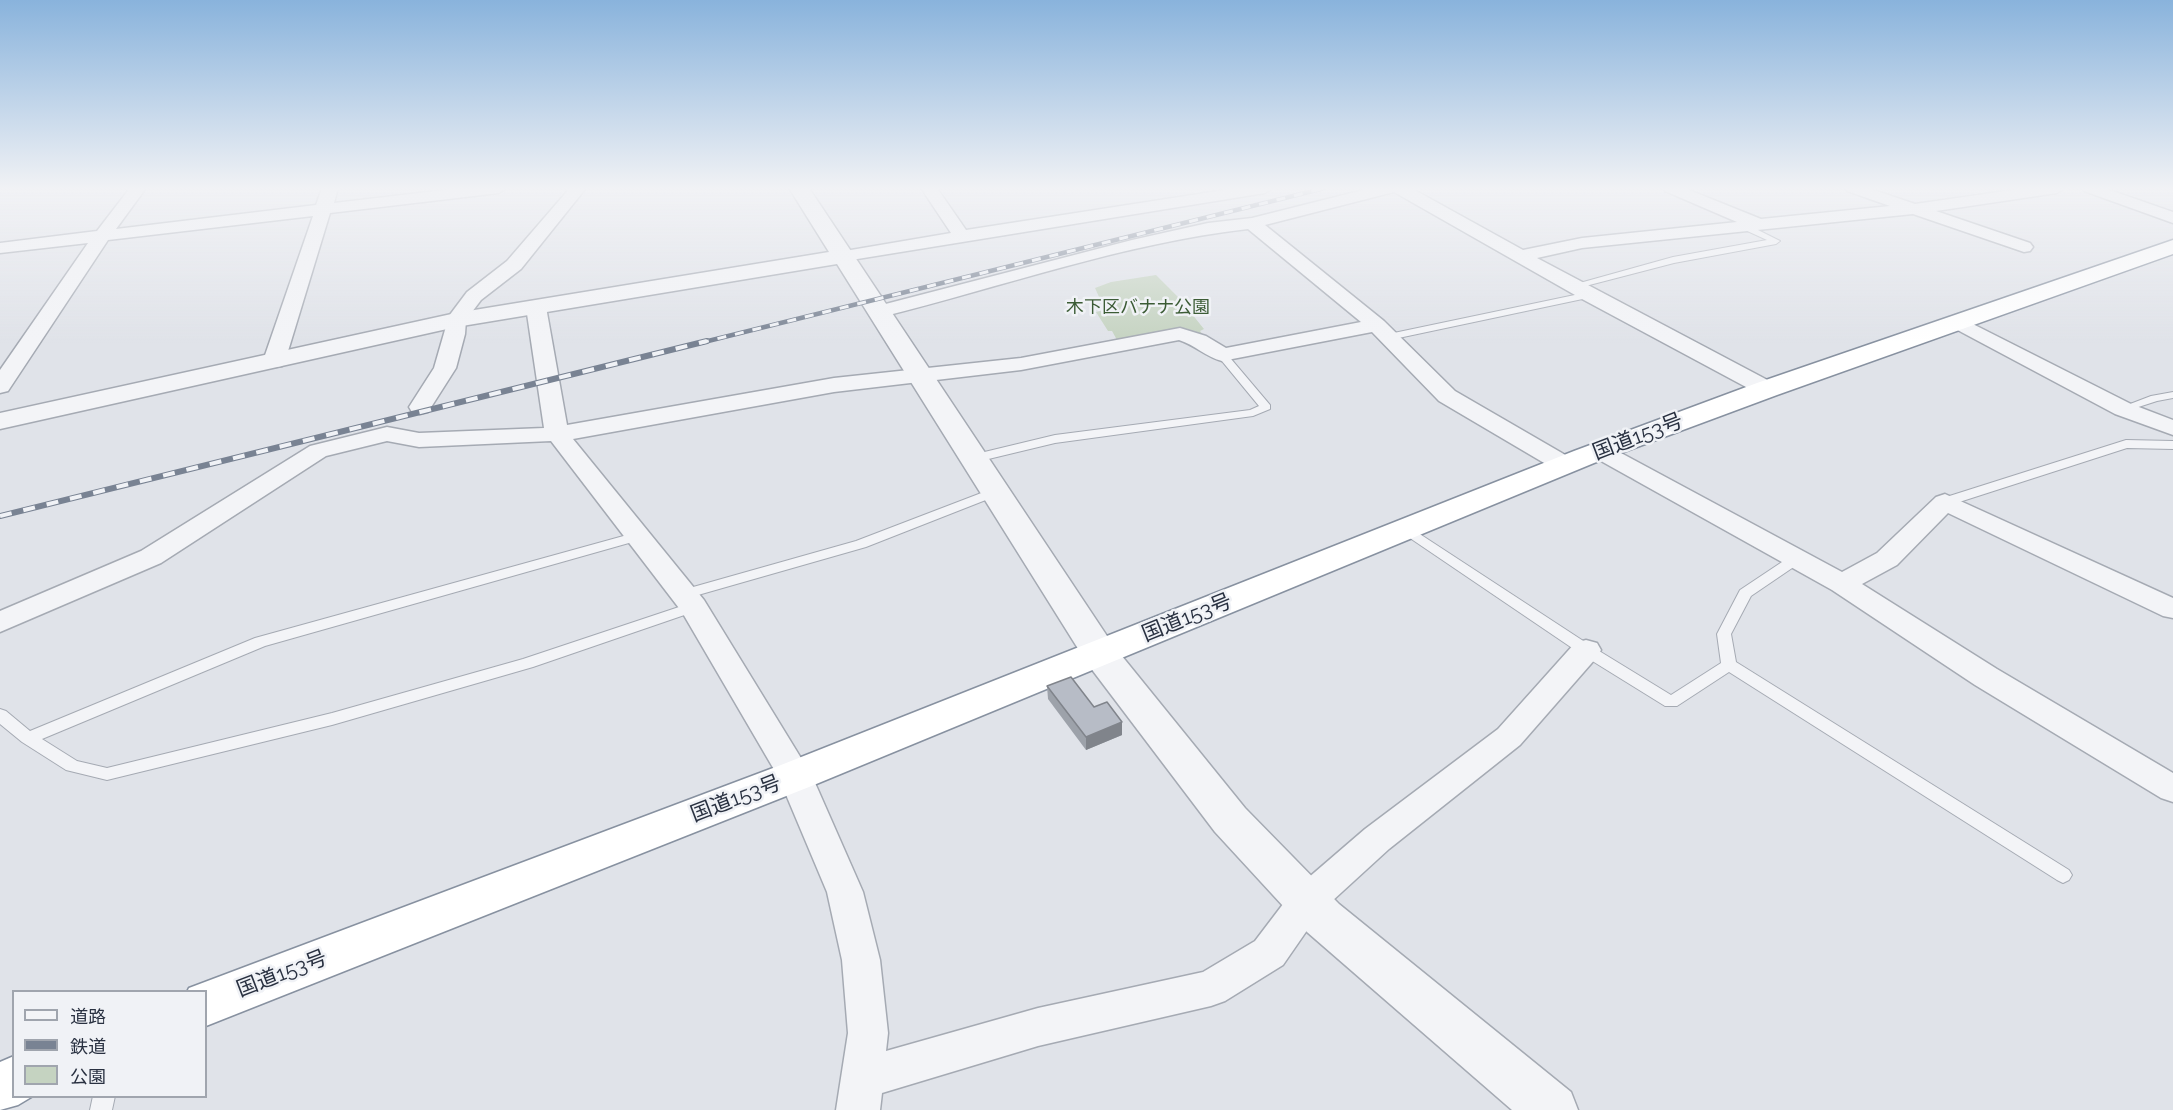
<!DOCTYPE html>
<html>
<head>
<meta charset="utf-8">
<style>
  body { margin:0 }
  #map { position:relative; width:2173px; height:1110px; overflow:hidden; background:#e0e3e9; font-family:Raleway,"Noto Sans JP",sans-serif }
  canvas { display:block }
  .legend { position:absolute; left:12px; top:990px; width:195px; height:108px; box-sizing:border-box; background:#f0f2f6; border:2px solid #a0a5ae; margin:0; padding:8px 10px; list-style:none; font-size:18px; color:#293141 }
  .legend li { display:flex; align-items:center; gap:12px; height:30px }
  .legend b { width:30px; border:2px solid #a0a5ae }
</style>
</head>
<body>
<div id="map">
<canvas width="2173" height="1110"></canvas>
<ul class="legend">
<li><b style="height:8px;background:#f3f4f7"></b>道路</li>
<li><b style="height:8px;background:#798393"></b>鉄道</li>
<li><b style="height:16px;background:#c5d3c1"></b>公園</li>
</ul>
</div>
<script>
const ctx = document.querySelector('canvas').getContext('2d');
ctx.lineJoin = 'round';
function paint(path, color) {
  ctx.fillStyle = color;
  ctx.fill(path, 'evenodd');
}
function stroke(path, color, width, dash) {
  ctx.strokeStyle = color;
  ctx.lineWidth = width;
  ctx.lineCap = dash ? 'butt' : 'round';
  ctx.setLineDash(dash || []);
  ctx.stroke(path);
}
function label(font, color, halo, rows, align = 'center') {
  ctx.font = font + ' Raleway,"Noto Sans JP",sans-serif';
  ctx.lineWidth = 5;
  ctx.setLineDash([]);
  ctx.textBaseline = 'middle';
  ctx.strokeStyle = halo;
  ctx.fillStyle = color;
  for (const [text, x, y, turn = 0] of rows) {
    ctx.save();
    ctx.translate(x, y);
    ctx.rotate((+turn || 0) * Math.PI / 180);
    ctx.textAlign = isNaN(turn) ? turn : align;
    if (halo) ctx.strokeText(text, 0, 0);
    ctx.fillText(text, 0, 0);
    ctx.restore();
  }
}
const green = new Path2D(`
  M 1156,275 L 1179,298 L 1204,329 L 1200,331 L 1212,346 L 1198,337 L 1117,340 L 1112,331 L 1108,331 L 1096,312 L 1105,310 L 1095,288 L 1111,282 Z`);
const service = new Path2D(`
  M 1746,224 L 1780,241 L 1776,244 L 1674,263 L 1574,289 L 1569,286 L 1673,257 L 1767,240 L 1743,229 L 1742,227 Z
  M 1589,292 L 1594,295 L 1592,297 L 1389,340 L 1384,337 L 1389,334 Z
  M 1222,352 L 1226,353 L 1270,405 L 1270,409 L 1253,416 L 1055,443 L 976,462 L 970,458 L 972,455 L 1055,435 L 1250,410 L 1259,406 L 1217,355 Z
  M 2173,392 L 2173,398 L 2157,401 L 2123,412 L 2117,409 L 2151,396 Z
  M 2126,440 L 2173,441 L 2173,449 L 2127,448 L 1950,505 L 1940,505 L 1939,502 L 1940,499 Z
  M 997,487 L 1001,488 L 1003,491 L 1001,494 L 866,547 L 684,599 L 677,594 L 679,591 L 856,541 Z
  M 1406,525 L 1591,646 L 1671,695 L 1721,663 L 1717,634 L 1740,590 L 1791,556 L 1801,556 L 1803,559 L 1801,562 L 1751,596 L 1731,634 L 1736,662 L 2069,870 L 2072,875 L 2069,880 L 2063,883 L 2057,880 L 1729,672 L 1677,706 L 1665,706 L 1581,654 L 1401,532 L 1399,529 L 1401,526 Z
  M 638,532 L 643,533 L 645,536 L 643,539 L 265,646 L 42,739 L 77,761 L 107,768 L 332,713 L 523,659 L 694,602 L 701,607 L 699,610 L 533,667 L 332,725 L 107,780 L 66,770 L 22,742 L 0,724 L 0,709 L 6,711 L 30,731 L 255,638 Z
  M 93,1096 L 115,1096 L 112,1110 L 90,1110 Z`);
const minor = new Path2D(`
  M 130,188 L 146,188 L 116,229 L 316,205 L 322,188 L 338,188 L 334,203 L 461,188 L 507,188 L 499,193 L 330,213 L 285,361 L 282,366 L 274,367 L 266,366 L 263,361 L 313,216 L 108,240 L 8,391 L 0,393 L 0,370 L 88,243 L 0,253 L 0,243 L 97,231 Z
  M 570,188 L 586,188 L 521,269 L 481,300 L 466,320 L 465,334 L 456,368 L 428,412 L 420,414 L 412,412 L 409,407 L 434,368 L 449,316 L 467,292 L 507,261 Z
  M 921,188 L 937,188 L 966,230 L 1237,188 L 1273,188 L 1265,193 L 845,261 L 839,260 L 836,256 L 839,252 L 845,251 L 951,233 Z
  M 1371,188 L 1411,188 L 1523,250 L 1582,238 L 1737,222 L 1665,191 L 1663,188 L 1684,188 L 1761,219 L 1890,206 L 1847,191 L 1845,188 L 1868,188 L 1915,204 L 2026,188 L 2065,188 L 2057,193 L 1936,211 L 2030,243 L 2033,247 L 2030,251 L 2024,252 L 1913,214 L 1582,248 L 1537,258 L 1775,384 L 1778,389 L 1775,394 L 1767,396 L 1759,394 L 1582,299 L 1394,192 L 1265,225 L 1384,321 L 1455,391 L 1574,460 L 1577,465 L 1574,470 L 1565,472 L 1556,470 L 1439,401 L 1372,332 L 1222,361 C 1206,357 1195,345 1179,340 L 1021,370 L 834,392 L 573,439 L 704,600 L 812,776 L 863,892 L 880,960 L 888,1033 L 886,1051 L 1038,1008 L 1203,972 L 1255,941 L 1293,891 L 1365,829 L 1498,729 L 1575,643 L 1586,640 L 1597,643 L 1601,650 L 1597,657 L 1520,745 L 1389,849 L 1319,913 L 1283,965 L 1225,1001 L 1211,1006 L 1038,1046 L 882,1093 L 880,1110 L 836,1110 L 848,1033 L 842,960 L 827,892 L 779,778 L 682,612 L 551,441 L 419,447 L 387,441 L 326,456 L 161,563 L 0,632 L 0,611 L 141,551 L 310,446 L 387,427 L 419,433 L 544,428 L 526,307 L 529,303 L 543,303 L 546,307 L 567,425 L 834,378 L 1021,358 L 1180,328 L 1206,336 L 1226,348 L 1361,322 L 1248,229 C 1124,243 1002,287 881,317 L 874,315 L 871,311 L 874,307 L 1132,240 L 1208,223 L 1252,218 Z
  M 2082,188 L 2104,188 L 2173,212 L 2173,223 L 2084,191 Z
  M 1957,316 L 2131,404 L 2173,420 L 2173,435 L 2115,414 L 1950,326 L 1947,322 L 1950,318 Z
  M 1600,444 L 1608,446 L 1842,572 L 1877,553 L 1936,497 L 1945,494 L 2173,598 L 2173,618 L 2163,616 L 1948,513 L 1897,565 L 1862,584 L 1997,669 L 2173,773 L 2173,802 L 2161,798 L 1975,685 L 1832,590 L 1592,456 L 1588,451 L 1592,446 Z`);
const tertiary = new Path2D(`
  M 789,188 L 809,188 L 1113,645 L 1245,808 L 1339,904 L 1571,1092 L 1578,1110 L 1512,1110 L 1307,932 L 1215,832 L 1087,663 L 837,264 L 456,327 L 0,429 L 0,413 L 456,313 L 829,252 Z`);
const trunk = new Path2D(`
  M 2173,240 L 2173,254 L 1777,395 L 1594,463 L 809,787 L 206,1026 L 206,992 L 187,992 L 189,988 L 781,765 L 1574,451 L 1757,383 Z
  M 14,1056 L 14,1096 L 33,1096 L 18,1105 L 0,1110 L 0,1062 Z`);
const railFar1 = new Path2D(`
  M 700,343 L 1325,188`);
const rail = new Path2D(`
  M 0,516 L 707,341`);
const wall = new Path2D(`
  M 1047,686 L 1094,707 L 1122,722 L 1122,735 L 1086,750 L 1048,699 Z`);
const shadedWall = new Path2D(`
  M 1122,722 L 1122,735 L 1086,750 L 1086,737 Z`);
const building = new Path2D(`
  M 1071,677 L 1094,707 L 1107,702 L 1122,722 L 1086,737 L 1047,686 Z`);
const farParknames = [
  ["木下区バナナ公園",1138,308]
];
const streetNames = [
  ["国道153号",1638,437,-21],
  ["国道153号",1187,618,-22],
  ["国道153号",736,799,-21],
  ["国道153号",282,974,-21]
];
paint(green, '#c5d3c1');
stroke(service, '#a5aab3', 2);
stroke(minor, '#a5aab3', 3);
stroke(tertiary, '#a5aab3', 3);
stroke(trunk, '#8791a0', 3);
paint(service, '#f3f4f7');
paint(minor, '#f3f4f7');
paint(tertiary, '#f3f4f7');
paint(trunk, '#fff');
stroke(railFar1, '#798393', 4.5);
stroke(rail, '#798393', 6);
stroke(railFar1, '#f0f2f6', 3, [9]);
stroke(rail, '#f0f2f6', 4, [12]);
paint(wall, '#9da2aa');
paint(shadedWall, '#80848b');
paint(building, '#b7bcc6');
stroke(building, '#80848b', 1.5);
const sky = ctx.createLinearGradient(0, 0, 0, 343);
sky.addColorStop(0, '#89b3dc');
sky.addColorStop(0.55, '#f1f2f5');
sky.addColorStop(1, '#f1f2f500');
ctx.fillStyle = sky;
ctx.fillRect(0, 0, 2173, 343);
label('18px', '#3c5c36', '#f0f2f6', farParknames);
label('21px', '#293141', '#f0f2f6', streetNames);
</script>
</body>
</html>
